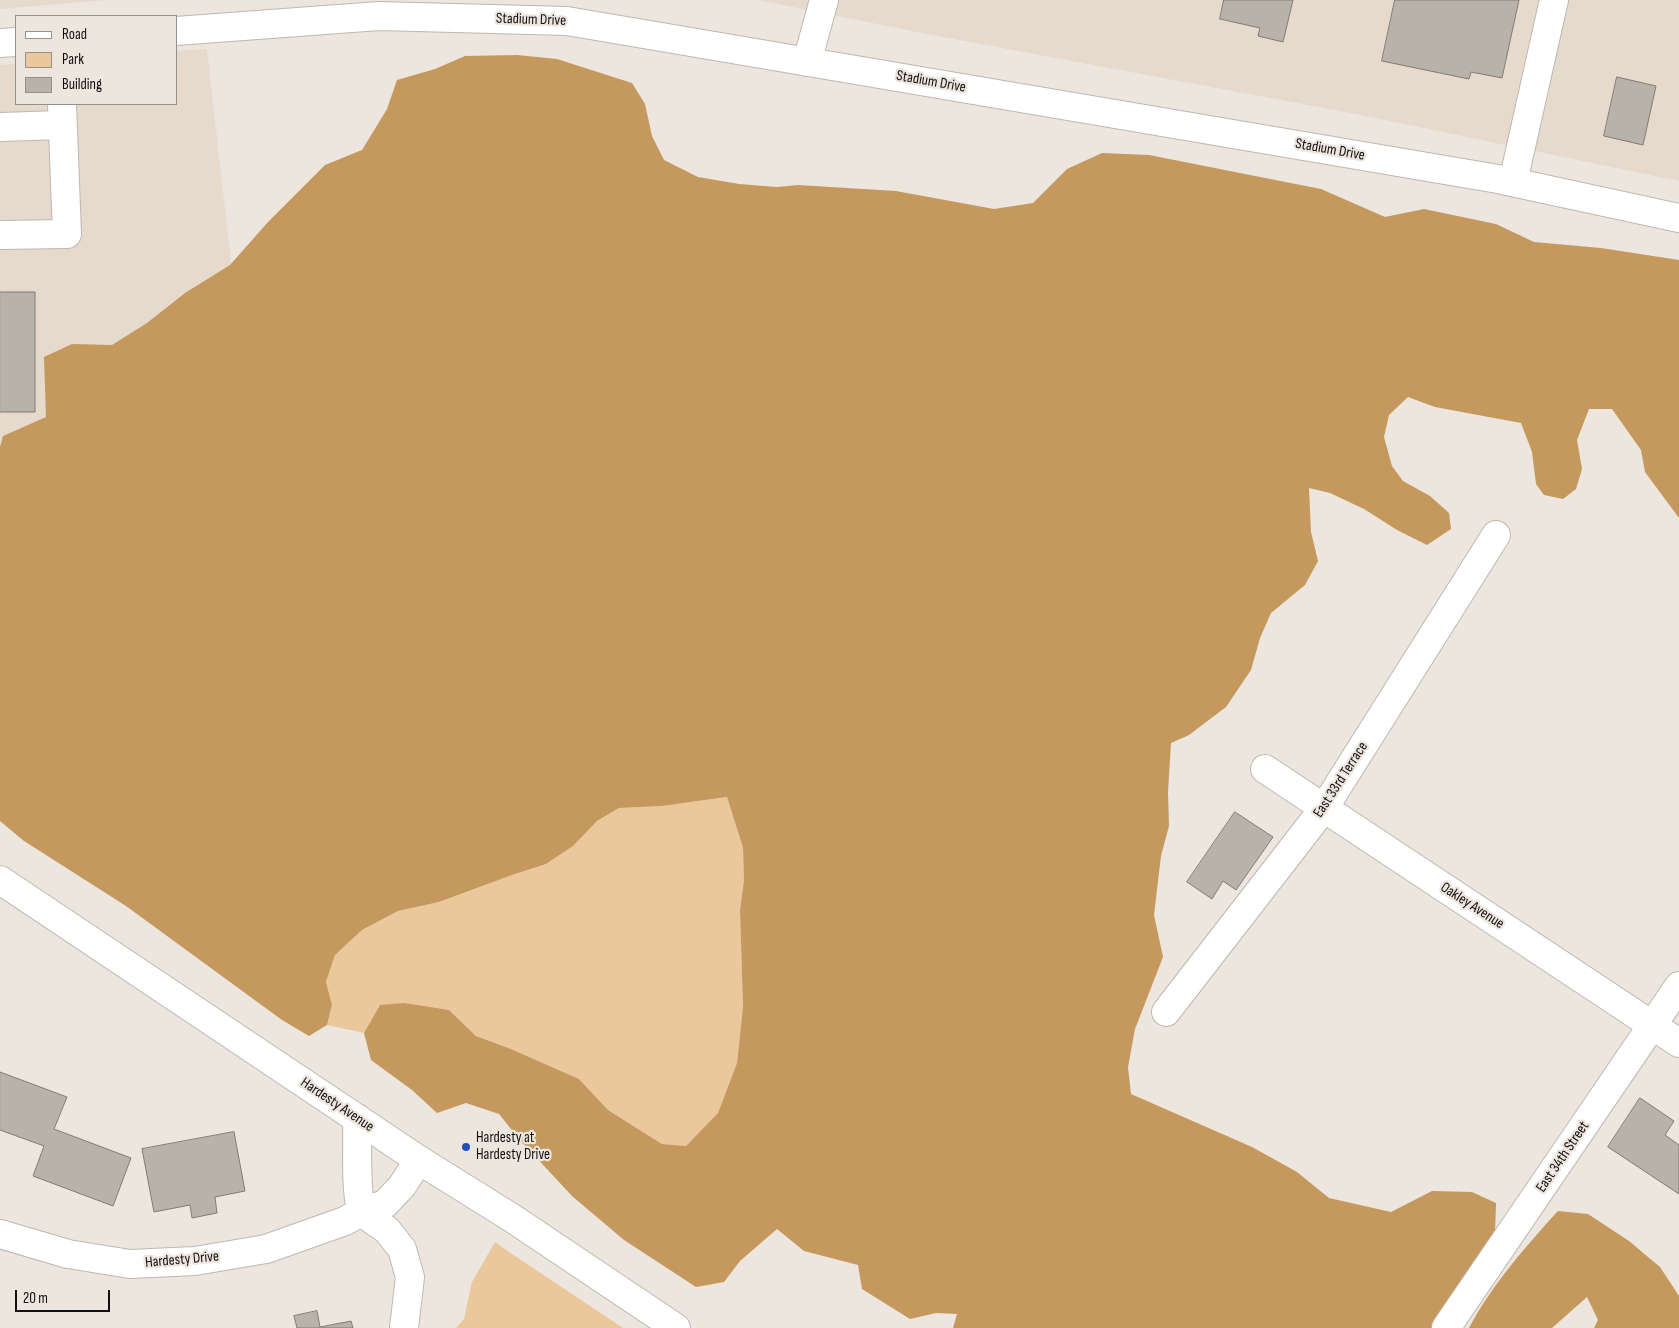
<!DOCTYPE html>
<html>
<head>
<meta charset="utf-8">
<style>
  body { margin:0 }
  #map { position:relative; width:1679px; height:1328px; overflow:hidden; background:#ece6de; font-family:"Sofia Sans Condensed",sans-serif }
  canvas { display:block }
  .legend { position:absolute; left:15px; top:15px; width:162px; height:90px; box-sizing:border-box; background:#ece6de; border:1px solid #94908a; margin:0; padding:6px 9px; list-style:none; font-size:15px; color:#110f0c }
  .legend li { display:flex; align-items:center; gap:10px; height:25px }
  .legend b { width:25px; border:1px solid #94908a }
  .scale { position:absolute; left:15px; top:1290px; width:95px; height:22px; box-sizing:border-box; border:2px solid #110f0c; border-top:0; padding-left:6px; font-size:15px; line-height:18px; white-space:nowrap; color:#110f0c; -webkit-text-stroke:4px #ece6de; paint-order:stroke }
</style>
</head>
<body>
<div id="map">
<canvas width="1679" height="1328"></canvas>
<ul class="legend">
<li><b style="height:6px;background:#fff"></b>Road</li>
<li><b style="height:14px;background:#eac89c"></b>Park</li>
<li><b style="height:14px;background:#b8b2ab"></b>Building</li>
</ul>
<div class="scale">20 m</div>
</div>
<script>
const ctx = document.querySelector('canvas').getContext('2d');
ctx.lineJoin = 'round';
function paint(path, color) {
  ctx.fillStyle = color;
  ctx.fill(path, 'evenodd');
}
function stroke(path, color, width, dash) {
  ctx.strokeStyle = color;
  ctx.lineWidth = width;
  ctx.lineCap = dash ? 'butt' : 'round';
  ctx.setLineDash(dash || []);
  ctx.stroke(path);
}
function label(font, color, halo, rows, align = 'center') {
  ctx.font = font + ' "Sofia Sans Condensed",sans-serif';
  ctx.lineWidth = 4.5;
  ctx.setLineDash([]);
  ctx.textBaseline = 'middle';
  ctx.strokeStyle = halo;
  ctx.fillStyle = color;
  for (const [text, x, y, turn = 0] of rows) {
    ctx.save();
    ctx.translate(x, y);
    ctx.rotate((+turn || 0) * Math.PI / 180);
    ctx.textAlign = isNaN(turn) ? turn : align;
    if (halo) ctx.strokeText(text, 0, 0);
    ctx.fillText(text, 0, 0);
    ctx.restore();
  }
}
const built = new Path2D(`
  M 0,0 L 106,0 L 0,9 Z
  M 758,0 L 1679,0 L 1679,181 L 1356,114 L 927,34 Z
  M 207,49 L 246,396 L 0,490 L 0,65 L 16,64 L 16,104 L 176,104 L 176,51 Z`);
const green = new Path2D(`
  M 727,797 L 743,848 L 744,880 L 740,910 L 743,1007 L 737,1063 L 718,1113 L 686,1146 L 662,1144 L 608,1110 L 579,1079 L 511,1049 L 476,1036 L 449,1010 L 380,1005 L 364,1033 L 327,1025 L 332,1005 L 326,982 L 335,955 L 362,930 L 398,911 L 439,902 L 512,875 L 546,864 L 573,846 L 597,821 L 619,808 L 662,806 Z
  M 495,1242 L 512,1254 L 623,1328 L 456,1328 L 464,1319 L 472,1282 Z`);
const forest = new Path2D(`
  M 517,55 L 557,59 L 632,83 L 645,104 L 652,136 L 664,160 L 698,177 L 739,184 L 777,187 L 798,185 L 896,191 L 994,209 L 1033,203 L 1067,169 L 1102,153 L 1149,155 L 1321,189 L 1385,217 L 1424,209 L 1496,224 L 1534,242 L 1601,248 L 1679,260 L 1679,518 L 1645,472 L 1641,450 L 1612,409 L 1589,409 L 1577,440 L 1582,469 L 1576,489 L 1563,499 L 1544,495 L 1536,484 L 1532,452 L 1521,423 L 1435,407 L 1408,397 L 1389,415 L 1384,437 L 1392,466 L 1403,481 L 1430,496 L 1449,513 L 1451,529 L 1427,545 L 1397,530 L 1364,509 L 1330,493 L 1309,488 L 1311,532 L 1318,561 L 1305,585 L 1271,613 L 1260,638 L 1251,670 L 1226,707 L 1189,735 L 1171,743 L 1168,792 L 1169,826 L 1161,856 L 1154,915 L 1163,957 L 1135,1029 L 1128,1067 L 1131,1094 L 1252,1147 L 1297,1172 L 1329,1198 L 1391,1212 L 1432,1191 L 1472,1192 L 1496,1203 L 1495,1234 L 1458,1285 L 1431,1328 L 953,1328 L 957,1314 L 936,1313 L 910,1319 L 862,1289 L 858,1265 L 804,1251 L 777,1229 L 740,1261 L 724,1282 L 696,1287 L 624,1240 L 572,1196 L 519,1139 L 499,1114 L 466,1103 L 437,1113 L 412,1090 L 371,1060 L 364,1033 L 380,1005 L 404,1003 L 449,1010 L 476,1036 L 511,1049 L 579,1079 L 608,1110 L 662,1144 L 686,1146 L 718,1113 L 737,1063 L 743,1007 L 740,910 L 744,880 L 743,848 L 727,797 L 662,806 L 619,808 L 597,821 L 573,846 L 546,864 L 512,875 L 439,902 L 398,911 L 362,930 L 335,955 L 326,982 L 332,1005 L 327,1025 L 309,1036 L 282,1020 L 126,906 L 24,841 L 0,821 L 0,447 L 3,436 L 46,417 L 44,357 L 72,344 L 112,345 L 147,323 L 185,293 L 230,265 L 268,222 L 325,165 L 362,150 L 387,109 L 397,80 L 435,69 L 465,56 Z
  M 1558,1211 L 1588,1214 L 1629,1241 L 1660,1267 L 1679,1296 L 1679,1328 L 1594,1328 L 1598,1320 L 1587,1297 L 1552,1328 L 1469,1328 C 1491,1286 1526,1246 1558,1211 Z`);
const building = new Path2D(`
  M 1224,0 L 1293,0 L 1283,42 L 1258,36 L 1260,28 L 1220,19 Z
  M 1395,0 L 1519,0 L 1502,78 L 1471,72 L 1469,79 L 1382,61 Z
  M 1617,77 L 1656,86 L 1643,145 L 1604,136 Z
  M 0,292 L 35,292 L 35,412 L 0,412 Z
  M 1235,812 L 1273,837 L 1236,890 L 1223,881 L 1212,899 L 1187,882 Z
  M 0,1072 L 67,1097 L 54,1129 L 131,1158 L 113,1206 L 33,1176 L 44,1146 L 0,1130 Z
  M 1640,1098 L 1674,1121 L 1665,1135 L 1679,1145 L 1679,1194 L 1608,1147 Z
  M 234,1132 L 245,1191 L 215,1197 L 217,1213 L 192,1218 L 190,1205 L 154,1212 L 142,1149 Z
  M 317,1311 L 320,1327 L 351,1321 L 353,1328 L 297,1328 L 294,1316 Z`);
const minor = new Path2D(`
  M 807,62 L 824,0
  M 0,127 L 62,125
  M 1513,182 L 1554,0
  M 0,235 L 67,234 L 62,104
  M 1265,769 L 1679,1043
  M 0,880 L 419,1160 L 512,1218 L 676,1328
  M 1166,1012 L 1324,808 L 1496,535
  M 357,1118 C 358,1149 355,1182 361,1212 L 385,1204 L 402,1186 L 419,1160
  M 0,1234 L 68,1254 L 130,1264 L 195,1261 L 266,1249 L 345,1221 L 361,1212 L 387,1230 L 402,1249 L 410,1277 L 404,1328
  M 1446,1328 L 1679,986`);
const major = new Path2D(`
  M 176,31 L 379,16 L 567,21 L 1498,179 L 1679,218
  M 0,43 L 16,42`);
const markers = [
  [466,1147,5,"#2151bf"]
];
const streetNames = [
  ["Stadium Drive",531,20,2],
  ["Stadium Drive",931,82,10],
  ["Stadium Drive",1330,150,10],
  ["East 33rd Terrace",1341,780,-57],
  ["Oakley Avenue",1472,906,33],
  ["Hardesty Avenue",337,1105,34],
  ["East 34th Street",1563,1157,-56],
  ["Hardesty Drive",182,1260,-5]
];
const poiNames = [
  ["Hardesty at",476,1138],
  ["Hardesty Drive",476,1155]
];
paint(built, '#e6dacc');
paint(green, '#eac89c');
paint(forest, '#c5985d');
paint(building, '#b8b2ab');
stroke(building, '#817b74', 1);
stroke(minor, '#beb8b0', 30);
stroke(major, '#beb8b0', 30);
stroke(minor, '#fff', 28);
stroke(major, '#fff', 28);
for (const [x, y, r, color] of markers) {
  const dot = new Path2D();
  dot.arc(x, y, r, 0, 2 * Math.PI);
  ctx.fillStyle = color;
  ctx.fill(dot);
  stroke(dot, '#ece6de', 2);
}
label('15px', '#110f0c', '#ece6de', streetNames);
label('15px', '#110f0c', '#ece6de', poiNames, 'left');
</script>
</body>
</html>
